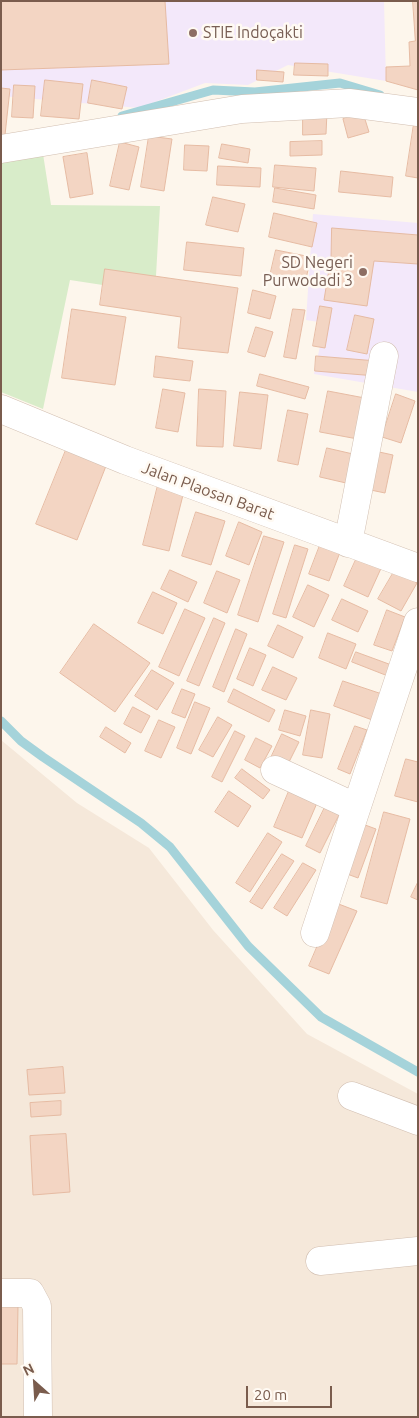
<!DOCTYPE html>
<html>
<head>
<meta charset="utf-8">
<style>
  body { margin:0 }
  #map { position:relative; width:419px; height:1418px; overflow:hidden; background:#fdf6ec; font-family:Ubuntu,sans-serif }
  canvas { display:block }
  .frame { position:absolute; inset:0; border:2px solid #7a5c4d; pointer-events:none }
  .north { position:absolute; left:10px; top:1358px; width:50px; height:50px; -webkit-text-stroke:4px #fffaf3; paint-order:stroke; rotate:334deg; font-size:14px; font-weight:700; line-height:20px; text-align:center; color:#7a5c4d }
  .north::after { content:''; display:block; margin:auto; width:18px; height:22px; background:#7a5c4d; clip-path:polygon(50% 0,100% 100%,50% 72%,0 100%) }
  .scale { position:absolute; left:246px; top:1386px; width:86px; height:22px; box-sizing:border-box; border:2px solid #7a5c4d; border-top:0; padding-left:6px; font-size:15px; line-height:18px; white-space:nowrap; color:#7a5c4d; -webkit-text-stroke:4px #fffaf3; paint-order:stroke }
</style>
</head>
<body>
<div id="map">
<canvas width="419" height="1418"></canvas>
<div class="frame"></div>
<div class="north">N</div>
<div class="scale">20 m</div>
</div>
<script>
const ctx = document.querySelector('canvas').getContext('2d');
ctx.lineJoin = 'round';
function paint(path, color) {
  ctx.fillStyle = color;
  ctx.fill(path, 'evenodd');
}
function stroke(path, color, width, dash) {
  ctx.strokeStyle = color;
  ctx.lineWidth = width;
  ctx.lineCap = dash ? 'butt' : 'round';
  ctx.setLineDash(dash || []);
  ctx.stroke(path);
}
function label(font, color, halo, rows, align = 'center') {
  ctx.font = font + ' Ubuntu,sans-serif';
  ctx.lineWidth = 5;
  ctx.setLineDash([]);
  ctx.textBaseline = 'middle';
  ctx.strokeStyle = halo;
  ctx.fillStyle = color;
  for (const [text, x, y, turn = 0] of rows) {
    ctx.save();
    ctx.translate(x, y);
    ctx.rotate((+turn || 0) * Math.PI / 180);
    ctx.textAlign = isNaN(turn) ? turn : align;
    if (halo) ctx.strokeText(text, 0, 0);
    ctx.fillText(text, 0, 0);
    ctx.restore();
  }
}
const residential = new Path2D(`
  M 1,740 L 77,803 L 149,848 L 213,930 L 307,1034 L 418,1094 L 418,1417 L 1,1417 Z`);
const education = new Path2D(`
  M 1,1 L 384,1 L 386,81 L 288,65 L 248,85 L 205,83 L 139,108 L 1,96 Z
  M 313,214 L 418,223 L 418,392 L 314,374 L 325,323 L 306,320 Z`);
const green = new Path2D(`
  M 43,154 L 51,205 L 160,206 L 155,293 L 70,280 L 43,409 L 1,392 L 1,163 Z`);
const stream = new Path2D(`
  M 122,116 L 213,90 L 255,92 L 340,83 L 380,95
  M 1,721 L 21,741 L 43,757 L 141,823 L 170,847 L 248,946 L 321,1017 L 418,1072`);
const building = new Path2D(`
  M 1,1 L 165,1 L 169,64 L 1,70 Z
  M 413,1 L 418,1 L 418,90 L 386,81 L 386,67 L 410,66 L 409,42 L 415,41 Z
  M 295,63 L 328,64 L 328,76 L 294,75 Z
  M 257,70 L 284,72 L 283,82 L 257,80 Z
  M 45,80 L 83,84 L 79,119 L 41,116 Z
  M 92,80 L 127,87 L 122,109 L 88,103 Z
  M 14,85 L 35,86 L 33,118 L 12,117 Z
  M 1,88 L 10,89 L 5,135 L 1,135 Z
  M 303,112 L 327,112 L 326,134 L 303,135 Z
  M 363,113 L 369,132 L 348,138 L 343,119 Z
  M 415,117 L 418,118 L 418,178 L 406,176 Z
  M 149,136 L 172,139 L 164,191 L 141,187 Z
  M 322,141 L 322,155 L 290,156 L 290,142 Z
  M 120,142 L 139,147 L 129,190 L 110,186 Z
  M 222,144 L 250,149 L 248,163 L 219,158 Z
  M 185,145 L 209,146 L 207,171 L 184,170 Z
  M 87,153 L 93,194 L 70,198 L 63,157 Z
  M 275,165 L 316,168 L 314,191 L 273,187 Z
  M 218,166 L 261,168 L 260,187 L 217,185 Z
  M 341,171 L 393,177 L 391,197 L 339,192 Z
  M 275,188 L 316,195 L 314,209 L 273,202 Z
  M 213,197 L 245,204 L 238,232 L 206,225 Z
  M 274,213 L 317,223 L 312,247 L 269,237 Z
  M 332,228 L 418,235 L 418,264 L 374,261 L 367,306 L 324,300 L 331,257 Z
  M 187,242 L 244,248 L 241,276 L 184,270 Z
  M 276,250 L 311,257 L 305,283 L 270,276 Z
  M 105,269 L 238,288 L 228,353 L 178,348 L 181,317 L 100,305 Z
  M 253,290 L 276,296 L 270,319 L 248,313 Z
  M 320,306 L 332,308 L 325,348 L 313,346 Z
  M 72,309 L 126,317 L 115,385 L 62,378 Z
  M 293,309 L 305,310 L 296,359 L 284,357 Z
  M 355,315 L 374,319 L 367,354 L 347,350 Z
  M 256,327 L 273,332 L 265,357 L 248,352 Z
  M 156,356 L 193,361 L 190,381 L 154,377 Z
  M 316,356 L 377,361 L 376,376 L 315,371 Z
  M 260,374 L 309,387 L 305,399 L 257,386 Z
  M 163,389 L 185,393 L 178,432 L 156,428 Z
  M 199,389 L 226,391 L 223,447 L 197,446 Z
  M 328,391 L 370,399 L 363,440 L 320,432 Z
  M 240,392 L 268,395 L 261,449 L 234,446 Z
  M 396,394 L 415,401 L 401,443 L 382,437 Z
  M 288,410 L 308,414 L 298,465 L 278,461 Z
  M 327,448 L 353,454 L 346,483 L 320,477 Z
  M 66,450 L 106,466 L 77,540 L 36,524 Z
  M 370,450 L 393,455 L 385,493 L 361,488 Z
  M 158,485 L 184,491 L 169,551 L 143,545 Z
  M 196,512 L 225,521 L 211,565 L 182,556 Z
  M 239,522 L 262,532 L 249,565 L 226,556 Z
  M 264,536 L 284,542 L 258,622 L 238,615 Z
  M 322,540 L 342,547 L 329,581 L 309,574 Z
  M 295,545 L 308,549 L 286,618 L 273,614 Z
  M 359,553 L 383,564 L 368,597 L 344,586 Z
  M 170,570 L 197,582 L 188,602 L 161,589 Z
  M 395,570 L 417,583 L 401,611 L 378,599 Z
  M 217,571 L 240,580 L 227,613 L 204,603 Z
  M 308,585 L 329,595 L 314,627 L 293,617 Z
  M 153,592 L 177,603 L 163,634 L 138,623 Z
  M 342,599 L 368,611 L 358,632 L 332,620 Z
  M 185,609 L 205,618 L 179,676 L 159,667 Z
  M 387,610 L 405,617 L 392,651 L 374,645 Z
  M 214,618 L 225,623 L 199,686 L 187,681 Z
  M 94,624 L 150,663 L 115,712 L 60,673 Z
  M 278,625 L 303,637 L 293,658 L 268,646 Z
  M 236,629 L 247,634 L 224,692 L 213,687 Z
  M 328,633 L 356,644 L 346,669 L 319,658 Z
  M 250,648 L 266,655 L 253,686 L 237,679 Z
  M 356,652 L 397,667 L 393,678 L 352,662 Z
  M 273,667 L 297,678 L 286,700 L 262,690 Z
  M 152,670 L 174,683 L 157,710 L 135,696 Z
  M 343,681 L 385,695 L 375,721 L 334,706 Z
  M 182,689 L 195,694 L 185,718 L 172,713 Z
  M 234,689 L 275,710 L 269,722 L 228,702 Z
  M 195,702 L 210,708 L 191,754 L 177,748 Z
  M 133,707 L 150,716 L 141,733 L 124,724 Z
  M 285,710 L 306,716 L 300,736 L 279,730 Z
  M 311,710 L 330,714 L 322,758 L 303,755 Z
  M 218,717 L 232,725 L 213,757 L 199,750 Z
  M 159,720 L 175,727 L 161,758 L 145,751 Z
  M 355,726 L 367,730 L 350,774 L 338,769 Z
  M 106,727 L 131,743 L 125,753 L 100,737 Z
  M 235,731 L 245,736 L 222,782 L 212,777 Z
  M 282,734 L 299,742 L 286,768 L 270,760 Z
  M 256,738 L 272,746 L 260,768 L 245,760 Z
  M 406,759 L 418,762 L 418,802 L 395,796 Z
  M 242,769 L 270,790 L 263,799 L 235,778 Z
  M 292,784 L 320,796 L 302,838 L 274,827 Z
  M 229,791 L 251,806 L 238,827 L 215,812 Z
  M 328,801 L 343,807 L 320,853 L 306,846 Z
  M 384,812 L 410,819 L 387,904 L 361,897 Z
  M 357,822 L 376,829 L 358,878 L 339,871 Z
  M 268,833 L 282,842 L 250,892 L 236,883 Z
  M 282,854 L 294,861 L 262,909 L 250,902 Z
  M 303,863 L 316,870 L 287,916 L 274,908 Z
  M 418,882 L 418,900 L 411,897 Z
  M 336,903 L 357,911 L 329,974 L 309,966 Z
  M 63,1067 L 65,1093 L 29,1095 L 27,1070 Z
  M 61,1101 L 61,1115 L 31,1117 L 30,1103 Z
  M 66,1134 L 70,1192 L 33,1195 L 30,1136 Z
  M 1,1305 L 18,1305 L 17,1364 L 1,1364 Z`);
const minor = new Path2D(`
  M 1,149 L 242,109 L 349,103 L 418,112
  M 1,409 L 125,460 L 418,568
  M 348,543 L 384,356
  M 275,770 L 355,807
  M 315,933 L 418,622
  M 352,1096 L 418,1121
  M 320,1261 L 418,1251
  M 1,1293 L 30,1293 L 37,1306 L 38,1417`);
const markers = [
  [193,33,5,"#8d6e63"],
  [363,272,5,"#8d6e63"]
];
const educationNames = [
  ["STIE Indoçakti",203,33],
  ["SD Negeri",353,263,"right"],
  ["Purwodadi 3",353,281,"right"]
];
const streetNames = [
  ["Jalan Plaosan Barat",208,491,20]
];
paint(residential, '#f5e8da');
paint(education, '#f3e8fa');
paint(green, '#d8ecc9');
stroke(stream, '#a5d3da', 9);
paint(building, '#f3d5c3');
stroke(building, '#e6bba3', 1);
stroke(minor, '#d1beb0', 29);
stroke(minor, '#fff', 28);
for (const [x, y, r, color] of markers) {
  const dot = new Path2D();
  dot.arc(x, y, r, 0, 2 * Math.PI);
  ctx.fillStyle = color;
  ctx.fill(dot);
  stroke(dot, '#fffaf3', 2);
}
label('16px', '#785e54', '#fffaf3', educationNames, 'left');
label('16px', '#7a5c4d', '#fffaf3', streetNames);
</script>
</body>
</html>
